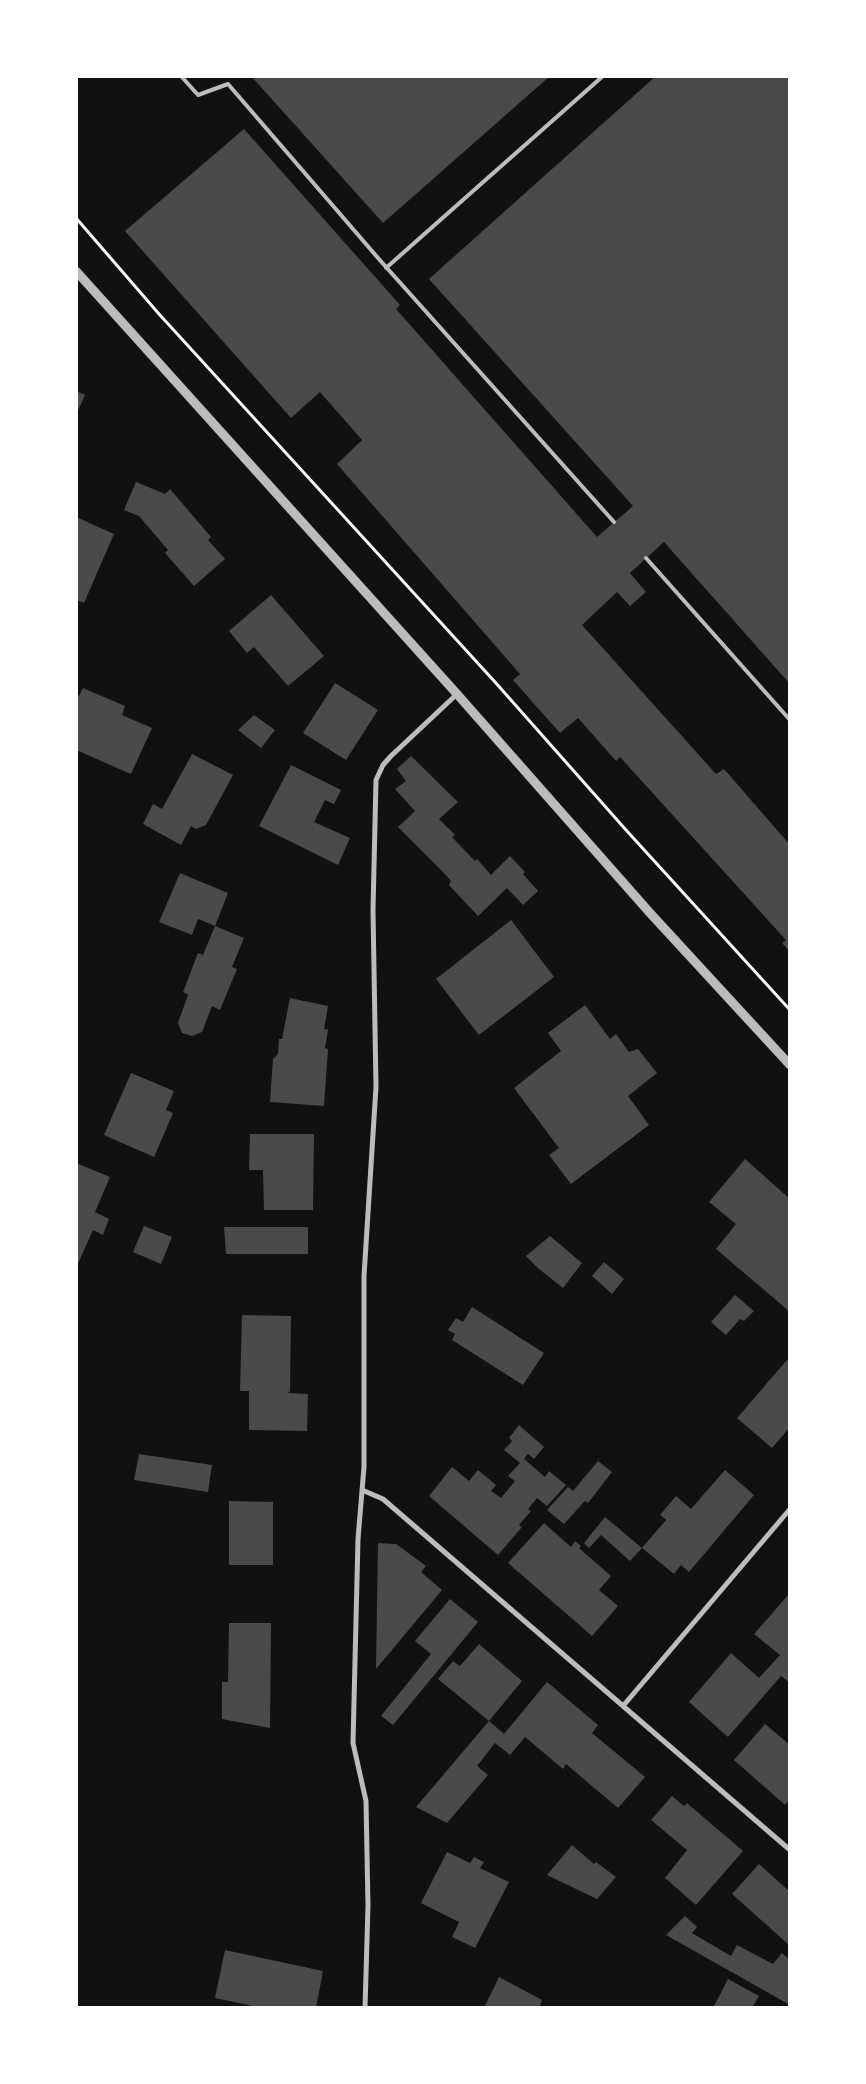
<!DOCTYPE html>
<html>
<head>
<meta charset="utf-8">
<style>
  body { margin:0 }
  #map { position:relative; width:866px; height:2084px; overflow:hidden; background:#111; font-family:"Playfair Display",serif }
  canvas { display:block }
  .frame { position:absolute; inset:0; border:78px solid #fff; pointer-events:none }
</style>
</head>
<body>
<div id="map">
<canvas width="866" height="2084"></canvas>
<div class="frame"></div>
</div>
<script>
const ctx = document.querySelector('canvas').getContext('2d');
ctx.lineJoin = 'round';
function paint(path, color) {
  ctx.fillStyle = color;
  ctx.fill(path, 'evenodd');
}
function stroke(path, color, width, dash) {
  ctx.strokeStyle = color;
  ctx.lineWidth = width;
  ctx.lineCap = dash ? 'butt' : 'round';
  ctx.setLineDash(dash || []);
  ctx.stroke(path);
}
const building = new Path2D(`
  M 251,76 L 550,76 L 383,223 Z
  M 656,76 L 790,76 L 790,684 L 664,542 L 630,573 L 646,592 L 630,606 L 617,592 L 582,625 L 716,774 L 724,769 L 790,845 L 790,952 L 782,943 L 786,940 L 620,757 L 616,761 L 578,718 L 560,733 L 513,680 L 520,674 L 337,464 L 362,440 L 320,392 L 291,418 L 125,231 L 244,129 L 400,305 L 396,309 L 597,537 L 633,506 L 429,279 Z
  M 76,391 L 85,395 L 76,415 Z
  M 136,482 L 165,494 L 170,489 L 211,537 L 208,540 L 225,559 L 194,586 L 165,553 L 168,550 L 139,516 L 124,510 Z
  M 76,517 L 114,534 L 84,603 L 76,600 Z
  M 271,595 L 324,656 L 288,686 L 254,647 L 247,653 L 229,631 Z
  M 335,683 L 378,710 L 346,760 L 303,733 Z
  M 83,688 L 125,706 L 122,715 L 152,728 L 131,774 L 76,750 L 76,695 L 79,696 Z
  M 254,715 L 275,730 L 261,748 L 238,730 Z
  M 192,754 L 233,775 L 206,825 L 196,829 L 191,826 L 181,845 L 143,824 L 153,804 L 162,809 Z
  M 411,756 L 458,802 L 439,819 L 455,835 L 452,837 L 475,861 L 477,859 L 491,875 L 510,856 L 525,872 L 523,874 L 538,891 L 523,905 L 507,888 L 478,916 L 449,885 L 451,881 L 443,872 L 398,827 L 415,811 L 395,789 L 406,781 L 397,769 Z
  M 291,765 L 341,790 L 334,804 L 325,800 L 314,822 L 350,838 L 338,865 L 259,826 Z
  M 180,873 L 228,893 L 215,926 L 198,919 L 192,935 L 159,922 Z
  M 511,920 L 554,977 L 479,1035 L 436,979 Z
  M 215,926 L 244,938 L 232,967 L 237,969 L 220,1010 L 212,1006 L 202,1032 L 192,1036 L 182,1033 L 178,1023 L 188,995 L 183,992 L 198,953 L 203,955 Z
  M 290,998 L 328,1006 L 324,1029 L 328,1030 L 325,1048 L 328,1049 L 324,1106 L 270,1102 L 273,1059 L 278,1054 L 279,1039 L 282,1039 Z
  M 585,1005 L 610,1039 L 616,1034 L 629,1052 L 638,1049 L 657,1073 L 628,1096 L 649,1125 L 571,1184 L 549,1155 L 559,1148 L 514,1088 L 561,1051 L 548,1033 Z
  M 131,1073 L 174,1091 L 166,1110 L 173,1113 L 154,1157 L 104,1135 Z
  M 250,1134 L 314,1134 L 313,1210 L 264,1210 L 263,1170 L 249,1170 Z
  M 745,1159 L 790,1199 L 790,1312 L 716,1249 L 736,1224 L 709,1202 Z
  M 76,1163 L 110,1177 L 95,1212 L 109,1219 L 103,1235 L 93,1230 L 76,1268 Z
  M 144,1226 L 172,1237 L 161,1264 L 133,1252 Z
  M 224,1227 L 308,1227 L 308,1254 L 226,1254 Z
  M 550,1236 L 582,1263 L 563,1288 L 539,1269 L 526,1256 Z
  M 604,1262 L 624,1279 L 612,1294 L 592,1276 Z
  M 735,1295 L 754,1311 L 744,1321 L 740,1319 L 726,1335 L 711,1322 Z
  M 472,1307 L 544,1353 L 523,1385 L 452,1340 L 455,1334 L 448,1330 L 456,1318 L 463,1322 Z
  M 242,1315 L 291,1316 L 290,1391 L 288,1393 L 308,1394 L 307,1431 L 249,1430 L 249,1391 L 240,1391 Z
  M 787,1360 L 790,1363 L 790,1427 L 772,1448 L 737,1418 Z
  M 519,1425 L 544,1447 L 534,1459 L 528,1454 L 524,1459 L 545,1477 L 549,1471 L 566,1485 L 547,1506 L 537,1498 L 528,1509 L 531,1511 L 519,1525 L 522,1527 L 498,1555 L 429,1496 L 452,1467 L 469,1481 L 478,1470 L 496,1485 L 491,1491 L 501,1498 L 515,1481 L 508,1476 L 520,1463 L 504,1450 L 512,1441 L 509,1438 Z
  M 139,1454 L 212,1465 L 208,1492 L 134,1480 Z
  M 598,1461 L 612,1472 L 588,1503 L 585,1501 L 564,1524 L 547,1510 L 568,1487 L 573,1491 Z
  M 725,1470 L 754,1495 L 689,1572 L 681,1565 L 674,1574 L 642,1548 L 630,1561 L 601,1535 L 589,1548 L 584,1543 L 605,1517 L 642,1548 L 666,1520 L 660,1515 L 676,1496 L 691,1509 Z
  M 229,1501 L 273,1502 L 273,1565 L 229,1565 Z
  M 544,1523 L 571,1547 L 575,1541 L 581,1546 L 579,1548 L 611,1576 L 599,1590 L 618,1606 L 592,1636 L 508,1563 Z
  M 378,1543 L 396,1544 L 426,1566 L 421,1572 L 442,1590 L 376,1669 Z
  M 789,1594 L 790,1683 L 781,1676 L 728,1737 L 689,1702 L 731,1653 L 759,1678 L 780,1655 L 754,1634 Z
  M 450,1599 L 478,1622 L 393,1725 L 381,1716 L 431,1654 L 415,1641 Z
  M 229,1623 L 271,1623 L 270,1728 L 222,1719 L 222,1682 L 228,1682 Z
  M 479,1644 L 522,1681 L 489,1721 L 438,1679 L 453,1661 L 460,1666 Z
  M 547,1682 L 598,1725 L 592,1733 L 645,1777 L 618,1808 L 566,1764 L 563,1769 L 525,1737 L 510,1755 L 495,1743 L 477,1766 L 488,1775 L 447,1823 L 416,1807 L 489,1721 L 504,1734 Z
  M 765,1724 L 790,1745 L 790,1799 L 785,1805 L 734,1760 Z
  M 672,1796 L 684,1806 L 687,1803 L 743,1851 L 696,1905 L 665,1878 L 687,1850 L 651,1820 Z
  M 572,1845 L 594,1864 L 596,1862 L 616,1877 L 597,1899 L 547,1875 Z
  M 447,1852 L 470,1863 L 474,1857 L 484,1862 L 480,1868 L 509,1882 L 475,1948 L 452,1937 L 459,1922 L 421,1903 Z
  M 759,1864 L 790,1892 L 789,1945 L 732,1894 Z
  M 685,1916 L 697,1927 L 692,1933 L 731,1956 L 737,1945 L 773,1964 L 782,1953 L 790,1960 L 790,2005 L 666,1935 Z
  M 225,1950 L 323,1971 L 316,2008 L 262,2008 L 215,1998 Z
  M 499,1977 L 542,2000 L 539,2008 L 484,2008 Z
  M 728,1979 L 759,1996 L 752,2008 L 713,2008 Z`);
const path = new Path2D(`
  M 76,218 L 159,314 L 495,682 L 626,830 L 790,1010`);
const service = new Path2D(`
  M 181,76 L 198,95 L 228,84 L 378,258 L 614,522
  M 386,268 L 603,76
  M 646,558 L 790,720`);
const minor = new Path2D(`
  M 362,1490 L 383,1499 L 790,1850
  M 623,1706 L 790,1509
  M 365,2008 L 368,1906 L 366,1801 L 353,1743 L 358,1539 L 364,1467 L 364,1276 L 376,1087 L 373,910 L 376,780 L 383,765 L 391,756 L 457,694`);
const tertiary = new Path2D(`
  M 76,271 L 457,694 L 650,913 L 790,1065`);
paint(building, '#4a4a4a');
stroke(path, '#f5f5f5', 3);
stroke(service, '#bcbcbc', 4);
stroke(minor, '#bcbcbc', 5);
stroke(tertiary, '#bcbcbc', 9);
</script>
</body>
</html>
